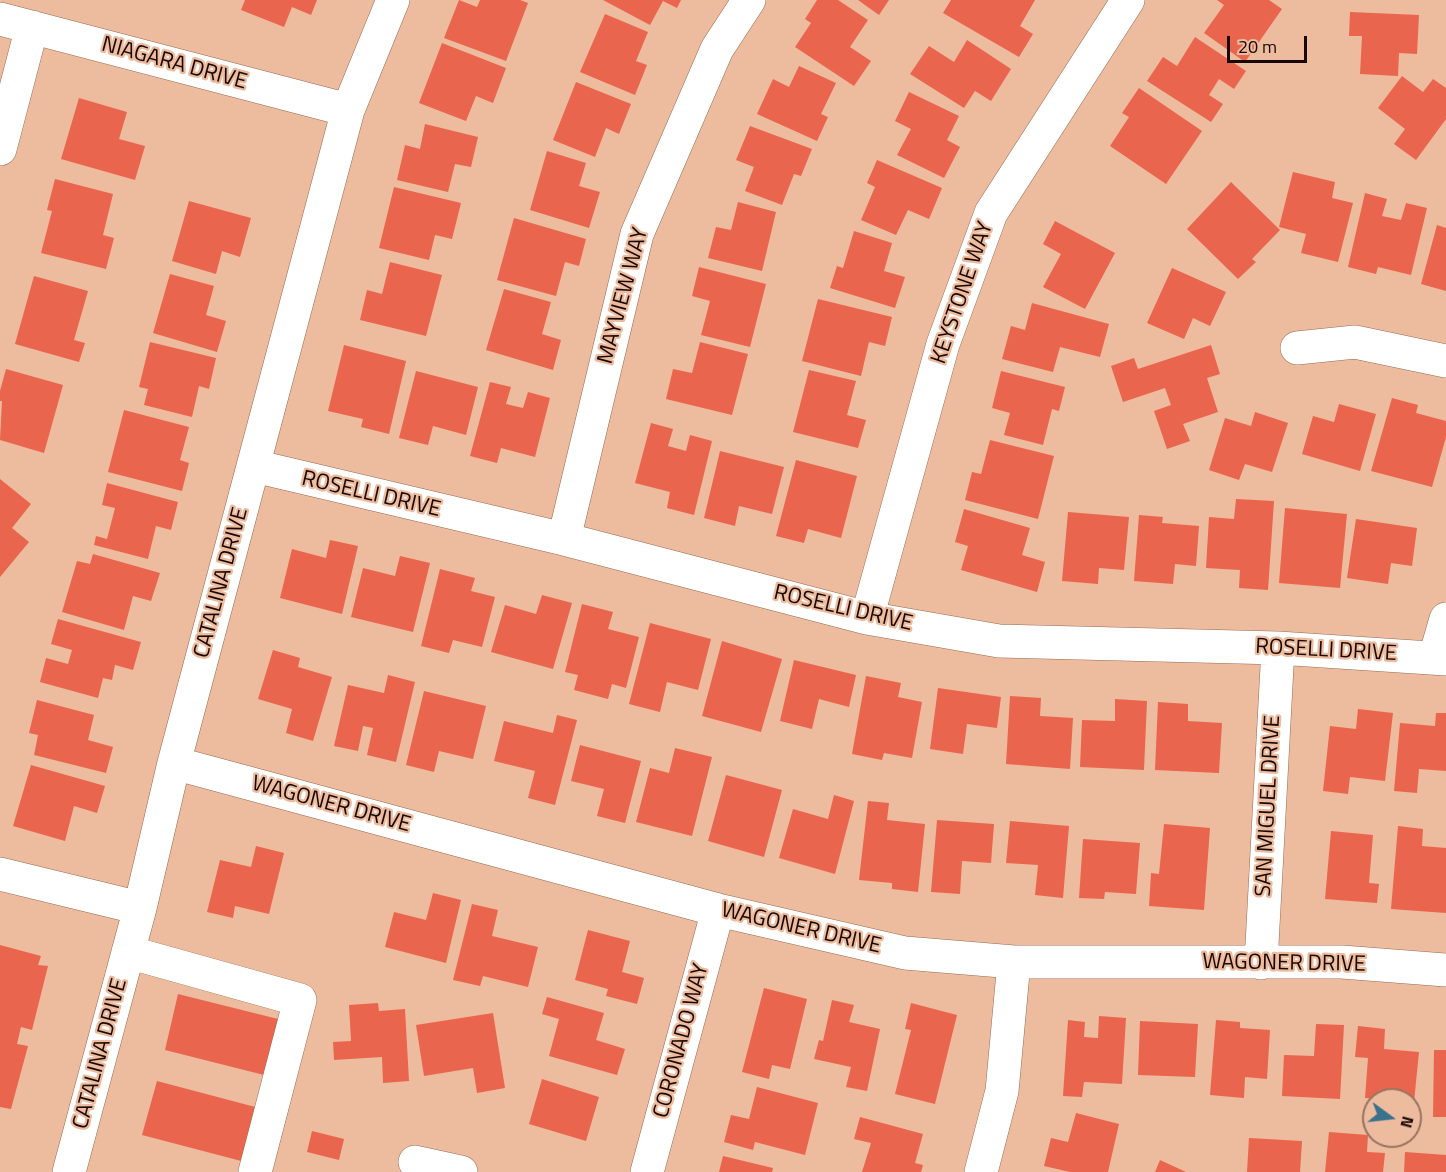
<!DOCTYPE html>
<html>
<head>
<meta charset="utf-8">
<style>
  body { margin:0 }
  #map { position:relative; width:1446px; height:1172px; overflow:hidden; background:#edbb9e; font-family:"Titillium Web",sans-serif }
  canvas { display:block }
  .north { position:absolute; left:1362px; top:1088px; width:60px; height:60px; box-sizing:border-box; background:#edbb9e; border:2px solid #987360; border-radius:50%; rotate:105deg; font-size:16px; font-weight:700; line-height:24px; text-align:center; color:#190802 }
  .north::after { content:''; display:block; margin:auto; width:21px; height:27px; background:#3a718c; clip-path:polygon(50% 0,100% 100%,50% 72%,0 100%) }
  .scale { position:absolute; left:1227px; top:36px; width:80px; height:27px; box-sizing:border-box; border:3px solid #190802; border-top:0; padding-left:8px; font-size:18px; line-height:21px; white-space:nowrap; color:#190802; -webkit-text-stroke:4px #edbb9e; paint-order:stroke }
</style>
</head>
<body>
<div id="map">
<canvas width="1446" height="1172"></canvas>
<div class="north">N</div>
<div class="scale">20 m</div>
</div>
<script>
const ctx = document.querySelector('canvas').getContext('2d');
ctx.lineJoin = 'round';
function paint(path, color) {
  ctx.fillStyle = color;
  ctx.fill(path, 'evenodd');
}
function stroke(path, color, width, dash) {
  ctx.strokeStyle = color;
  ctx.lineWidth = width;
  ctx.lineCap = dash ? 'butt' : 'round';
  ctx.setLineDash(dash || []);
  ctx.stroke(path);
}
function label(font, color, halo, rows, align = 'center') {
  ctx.font = font + ' "Titillium Web",sans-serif';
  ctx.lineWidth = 4.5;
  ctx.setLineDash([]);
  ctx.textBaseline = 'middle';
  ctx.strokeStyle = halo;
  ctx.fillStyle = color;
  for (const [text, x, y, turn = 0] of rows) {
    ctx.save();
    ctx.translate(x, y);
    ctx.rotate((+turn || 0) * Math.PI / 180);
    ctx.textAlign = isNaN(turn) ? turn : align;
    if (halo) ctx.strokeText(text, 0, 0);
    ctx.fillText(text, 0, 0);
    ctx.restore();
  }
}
const building = new Path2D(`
  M 245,0 L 317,0 L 311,15 L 292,7 L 284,27 L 241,10 Z
  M 459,0 L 477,7 L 480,0 L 520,0 L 528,3 L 506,61 L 444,38 Z
  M 603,0 L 681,0 L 677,8 L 663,1 L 650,25 Z
  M 817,0 L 838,0 L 868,20 L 850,47 L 871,61 L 854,86 L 795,47 L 811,23 L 805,19 Z
  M 858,0 L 889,0 L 879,15 Z
  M 951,0 L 1035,0 L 1020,26 L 1033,34 L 1019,57 L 943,13 Z
  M 1217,0 L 1269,0 L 1282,9 L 1245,62 L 1204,33 L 1224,5 Z
  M 1350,12 L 1419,15 L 1417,54 L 1399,53 L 1398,76 L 1360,74 L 1362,36 L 1349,36 Z
  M 605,14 L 648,32 L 636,61 L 647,65 L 635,95 L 580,72 Z
  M 1195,37 L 1246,71 L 1234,89 L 1219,79 L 1209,95 L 1223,104 L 1211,122 L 1147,81 L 1163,57 L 1177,66 Z
  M 967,40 L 1011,69 L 991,101 L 975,91 L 964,108 L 910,74 L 929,46 L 954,62 Z
  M 442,43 L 506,68 L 493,103 L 476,96 L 466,121 L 419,103 Z
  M 799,66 L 836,83 L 821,114 L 828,117 L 817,141 L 757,114 L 773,79 L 789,87 Z
  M 1402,76 L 1423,92 L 1433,79 L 1446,88 L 1446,119 L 1416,160 L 1394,144 L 1405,129 L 1378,108 Z
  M 576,82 L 631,104 L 619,134 L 606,128 L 595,157 L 553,140 Z
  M 1139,88 L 1202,131 L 1166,184 L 1110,146 L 1129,117 L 1122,113 Z
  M 909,92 L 959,116 L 947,140 L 960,147 L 944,178 L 897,155 L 911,129 L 895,121 Z
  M 79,98 L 127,112 L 119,139 L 145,146 L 135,180 L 61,159 Z
  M 425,124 L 478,137 L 471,167 L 455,164 L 448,192 L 397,180 L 405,145 L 420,149 Z
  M 750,126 L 812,149 L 801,176 L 794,174 L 782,205 L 745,191 L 754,167 L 736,160 Z
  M 547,151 L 586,163 L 579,186 L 600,192 L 589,228 L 530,210 Z
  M 877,160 L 942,188 L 929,219 L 908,210 L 896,235 L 861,220 L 875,187 L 867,183 Z
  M 1293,172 L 1335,182 L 1332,198 L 1353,203 L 1338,262 L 1301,253 L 1306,234 L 1279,227 Z
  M 55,179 L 113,194 L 103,235 L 114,238 L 106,269 L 41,253 L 52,211 L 47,210 Z
  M 1231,182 L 1280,230 L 1252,259 L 1256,262 L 1238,279 L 1187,229 Z
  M 394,187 L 461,203 L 452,239 L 435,235 L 429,260 L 379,248 Z
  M 1365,193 L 1387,199 L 1382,216 L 1401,220 L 1406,203 L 1427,208 L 1411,275 L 1378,267 L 1376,274 L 1348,267 Z
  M 189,201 L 251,218 L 240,257 L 222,251 L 216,274 L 172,261 Z
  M 738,202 L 776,212 L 762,271 L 708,258 L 716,227 L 731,230 Z
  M 514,218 L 586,239 L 579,266 L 565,262 L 556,296 L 497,280 Z
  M 1055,221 L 1115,253 L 1085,309 L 1043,287 L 1061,254 L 1043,244 Z
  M 1437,225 L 1446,228 L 1446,291 L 1421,284 Z
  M 854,231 L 892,243 L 884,271 L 905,277 L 895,308 L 830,288 L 837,266 L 843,268 Z
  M 390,262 L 442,275 L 426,336 L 360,320 L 367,290 L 382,294 Z
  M 699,267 L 766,284 L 750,347 L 701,335 L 710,301 L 692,296 Z
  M 1172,268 L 1226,292 L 1210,326 L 1193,318 L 1184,339 L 1147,323 Z
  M 170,274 L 214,286 L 206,315 L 226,321 L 217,352 L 153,333 Z
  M 34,276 L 88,291 L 74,340 L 85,343 L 79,362 L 15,344 Z
  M 504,289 L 551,302 L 542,334 L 561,340 L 553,370 L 486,350 Z
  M 818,299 L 892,317 L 885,346 L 869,342 L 861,376 L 802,361 Z
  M 1032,303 L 1109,324 L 1100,357 L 1060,347 L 1053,372 L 1002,359 L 1011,326 L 1025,330 Z
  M 150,342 L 216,358 L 209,389 L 199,386 L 192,417 L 144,405 L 148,389 L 139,387 Z
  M 700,342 L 748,354 L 732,415 L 666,399 L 673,369 L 692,373 Z
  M 344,345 L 406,361 L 389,434 L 361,427 L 363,419 L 328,411 Z
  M 1211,345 L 1220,374 L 1207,378 L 1218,412 L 1183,424 L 1190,441 L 1167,449 L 1154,411 L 1171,405 L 1165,388 L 1123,402 L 1111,366 L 1134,358 L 1138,369 Z
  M 6,369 L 63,385 L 44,453 L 0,440 L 2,401 L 0,401 L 0,391 Z
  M 809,370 L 856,381 L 847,415 L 866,420 L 858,448 L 793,432 Z
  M 416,371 L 478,387 L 466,435 L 433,426 L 428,445 L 399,438 Z
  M 1001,371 L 1065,387 L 1059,411 L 1052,409 L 1043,445 L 1004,435 L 1010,413 L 992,408 Z
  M 490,382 L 511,387 L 506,404 L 523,408 L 528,392 L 550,398 L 535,457 L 501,448 L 497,463 L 470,456 Z
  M 1392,398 L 1418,405 L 1416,413 L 1446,421 L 1446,437 L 1432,487 L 1371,471 Z
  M 1339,404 L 1376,414 L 1360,471 L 1302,454 L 1313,416 L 1334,422 Z
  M 124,410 L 189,427 L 180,460 L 189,463 L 182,491 L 108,472 Z
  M 1255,412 L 1288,423 L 1272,472 L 1245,464 L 1239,480 L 1209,470 L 1225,418 L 1251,426 Z
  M 651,423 L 673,429 L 668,446 L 686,451 L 690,435 L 712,441 L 694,515 L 667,508 L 670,492 L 635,483 Z
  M 990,440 L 1054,456 L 1038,519 L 965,500 L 972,472 L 981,474 Z
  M 720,451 L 784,467 L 772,514 L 739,506 L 735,526 L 704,518 Z
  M 796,460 L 857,476 L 841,538 L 808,529 L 804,543 L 776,536 Z
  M 0,479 L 31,504 L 12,528 L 29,542 L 0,577 Z
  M 107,483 L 178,502 L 171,530 L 156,526 L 148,559 L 94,545 L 96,536 L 107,539 L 115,508 L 102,505 Z
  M 1236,499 L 1274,501 L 1268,590 L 1239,588 L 1240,570 L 1206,568 L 1209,517 L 1234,519 Z
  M 1285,508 L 1347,514 L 1340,588 L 1279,583 Z
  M 964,509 L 1030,528 L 1022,555 L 1045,562 L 1037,592 L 961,570 L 968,546 L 955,542 Z
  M 1068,512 L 1129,517 L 1124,570 L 1099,568 L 1098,584 L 1062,581 Z
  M 1139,515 L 1163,517 L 1162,523 L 1199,526 L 1196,566 L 1175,564 L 1173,584 L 1134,581 Z
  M 1356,519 L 1417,528 L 1412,566 L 1391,563 L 1388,584 L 1347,578 Z
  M 330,540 L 358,546 L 342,614 L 280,598 L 292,549 L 326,558 Z
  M 93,554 L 160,573 L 151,601 L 133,596 L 124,630 L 62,612 L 77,561 L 90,564 Z
  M 400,556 L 430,563 L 413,632 L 351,617 L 363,568 L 395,576 Z
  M 440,569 L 475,578 L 471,591 L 495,597 L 482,647 L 453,640 L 449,653 L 421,646 Z
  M 542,595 L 572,603 L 553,669 L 491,652 L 505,605 L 536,614 Z
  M 582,604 L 613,612 L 608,629 L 639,637 L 626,688 L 612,684 L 608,699 L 574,690 L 578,675 L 565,672 Z
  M 58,619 L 141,642 L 133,670 L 115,665 L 112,680 L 103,678 L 98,698 L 40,682 L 46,658 L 68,664 L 72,650 L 51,644 Z
  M 650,623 L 711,639 L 698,690 L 667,682 L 660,712 L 629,704 Z
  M 722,641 L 782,659 L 761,732 L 702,716 Z
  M 273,650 L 300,658 L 298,667 L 332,677 L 313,741 L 286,733 L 292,709 L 258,699 Z
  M 794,660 L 856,675 L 849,707 L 819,699 L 812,729 L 780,721 Z
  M 388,675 L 415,682 L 396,762 L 367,755 L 373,728 L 363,726 L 358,751 L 334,746 L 348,685 L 384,693 Z
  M 866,676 L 901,683 L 898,697 L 922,702 L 912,758 L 884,753 L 882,760 L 852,754 Z
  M 938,688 L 1001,697 L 997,728 L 967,724 L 963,754 L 930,749 Z
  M 424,691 L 486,706 L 473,759 L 439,751 L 434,772 L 406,765 Z
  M 1010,696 L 1041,698 L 1040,716 L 1073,718 L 1070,769 L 1006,764 Z
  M 1115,699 L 1147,701 L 1144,770 L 1080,767 L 1082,720 L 1115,721 Z
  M 37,700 L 94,715 L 88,740 L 113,747 L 106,773 L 34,755 L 38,735 L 29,733 Z
  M 1158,702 L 1188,704 L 1188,721 L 1222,723 L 1219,773 L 1155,770 Z
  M 1358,709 L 1393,713 L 1385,781 L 1350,777 L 1348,794 L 1323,791 L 1330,726 L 1356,729 Z
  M 1436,713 L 1446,713 L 1446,771 L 1419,769 L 1417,793 L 1394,791 L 1400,723 L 1435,726 Z
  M 557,715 L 577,720 L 555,805 L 528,798 L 535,771 L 494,761 L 504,721 L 553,733 Z
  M 580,745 L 641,761 L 625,823 L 597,816 L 604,789 L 571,781 Z
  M 675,748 L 712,757 L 692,836 L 636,822 L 650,768 L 669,773 Z
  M 31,765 L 105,786 L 97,813 L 74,806 L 65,841 L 13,826 Z
  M 726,775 L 782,790 L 764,857 L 708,841 Z
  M 834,795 L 854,801 L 835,874 L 779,858 L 793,809 L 828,819 Z
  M 868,801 L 889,803 L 887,820 L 925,824 L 918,892 L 892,889 L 892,883 L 859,880 Z
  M 937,820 L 994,824 L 991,863 L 962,861 L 960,894 L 931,892 Z
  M 1010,821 L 1069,826 L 1063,898 L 1035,895 L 1038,865 L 1006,863 Z
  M 1164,824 L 1210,828 L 1204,910 L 1149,906 L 1151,873 L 1159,874 Z
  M 1398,826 L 1423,829 L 1422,846 L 1446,848 L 1446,913 L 1391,909 Z
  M 1331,831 L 1373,835 L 1369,883 L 1379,884 L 1377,903 L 1325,899 Z
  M 1083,839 L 1140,843 L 1136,894 L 1105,892 L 1104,899 L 1079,898 Z
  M 256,846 L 284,853 L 269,914 L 235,906 L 233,918 L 207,912 L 220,860 L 251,867 Z
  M 433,893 L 461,900 L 446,963 L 385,947 L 394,912 L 426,920 Z
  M 472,904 L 498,910 L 492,936 L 538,947 L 528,987 L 483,976 L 480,986 L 453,980 Z
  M 588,930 L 630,941 L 622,972 L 644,978 L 637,1004 L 606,996 L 608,989 L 575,980 Z
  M 0,945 L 41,956 L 38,965 L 48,966 L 32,1030 L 21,1027 L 17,1044 L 28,1046 L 11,1109 L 0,1107 Z
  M 764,988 L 807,999 L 790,1069 L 772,1065 L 769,1079 L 742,1072 Z
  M 178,994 L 282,1020 L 268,1076 L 165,1050 Z
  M 547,997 L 604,1013 L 596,1040 L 625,1049 L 617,1075 L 549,1056 L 559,1019 L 542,1014 Z
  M 832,1000 L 854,1005 L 849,1022 L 880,1029 L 867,1091 L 846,1087 L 851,1067 L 814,1059 L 819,1040 L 823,1041 Z
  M 378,1003 L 379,1011 L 405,1009 L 409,1081 L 383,1083 L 382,1057 L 334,1060 L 333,1042 L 351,1041 L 349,1005 Z
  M 911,1003 L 957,1015 L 935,1104 L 895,1094 L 911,1030 L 905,1029 Z
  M 493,1013 L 505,1088 L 477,1093 L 473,1068 L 424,1076 L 416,1025 Z
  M 1099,1016 L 1126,1018 L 1122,1084 L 1084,1082 L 1082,1097 L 1063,1096 L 1068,1020 L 1085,1022 L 1084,1037 L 1098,1038 Z
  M 1216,1020 L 1240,1022 L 1240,1028 L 1270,1030 L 1267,1079 L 1245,1077 L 1244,1098 L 1210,1095 Z
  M 1140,1021 L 1198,1024 L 1195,1077 L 1138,1075 Z
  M 1316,1024 L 1344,1025 L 1340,1099 L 1282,1096 L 1284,1055 L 1314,1056 Z
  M 1358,1026 L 1385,1029 L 1384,1049 L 1419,1052 L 1414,1102 L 1365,1098 L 1368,1058 L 1355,1057 Z
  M 1434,1050 L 1446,1050 L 1446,1117 L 1433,1117 Z
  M 542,1079 L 599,1097 L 586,1141 L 529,1124 Z
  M 157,1081 L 259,1108 L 245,1162 L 142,1135 Z
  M 757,1087 L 818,1103 L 805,1155 L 755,1142 L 753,1150 L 724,1142 L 731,1115 L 749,1119 Z
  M 1076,1113 L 1119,1124 L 1108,1172 L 1070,1172 L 1044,1166 L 1051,1138 L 1068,1142 Z
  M 860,1117 L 923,1134 L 915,1163 L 923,1165 L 921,1172 L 862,1172 L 871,1143 L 854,1139 Z
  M 312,1131 L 344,1139 L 339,1160 L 307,1152 Z
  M 1329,1132 L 1368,1135 L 1367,1152 L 1385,1153 L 1383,1172 L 1325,1172 Z
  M 1249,1138 L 1302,1141 L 1300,1172 L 1247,1172 Z
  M 1405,1152 L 1446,1155 L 1446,1172 L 1404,1172 Z
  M 723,1156 L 773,1168 L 772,1172 L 719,1172 Z
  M 1160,1160 L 1186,1172 L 1155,1172 Z`);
const minor = new Path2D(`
  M 0,19 L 348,110
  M 0,149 L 32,27
  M 1297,348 L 1355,342 L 1446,361
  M 254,466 L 564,539 L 867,618 L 999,641 L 1278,648 L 1446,659
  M 564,539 L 637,234 L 717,49 L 749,0
  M 867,618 L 943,344 L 991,213 L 1128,0
  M 1435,657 L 1446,619
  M 174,763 L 718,910 L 905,953 L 1014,962 L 1342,962 L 1446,970
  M 0,874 L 140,908
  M 128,952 L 300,1000 L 255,1172
  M 1261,963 L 1278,648
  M 415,1162 L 461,1172
  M 69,1172 L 140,908 L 174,763 L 348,110 L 393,0
  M 647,1172 L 718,910
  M 981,1172 L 1002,1091 L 1014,962`);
const streetNames = [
  ["NIAGARA DRIVE",174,64,15],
  ["KEYSTONE WAY",963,293,-71],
  ["MAYVIEW WAY",624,296,-75],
  ["ROSELLI DRIVE",371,495,13],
  ["CATALINA DRIVE",222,583,-75],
  ["ROSELLI DRIVE",843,609,13],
  ["ROSELLI DRIVE",1326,651,3],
  ["WAGONER DRIVE",331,805,15],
  ["SAN MIGUEL DRIVE",1269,806,-87],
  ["WAGONER DRIVE",801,929,13],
  ["WAGONER DRIVE",1284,964,1],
  ["CORONADO WAY",682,1041,-75],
  ["CATALINA DRIVE",101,1054,-75]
];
paint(building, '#ea654d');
stroke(minor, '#976b50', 34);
stroke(minor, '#fff', 33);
label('22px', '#190802', '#edbb9e', streetNames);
</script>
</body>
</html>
